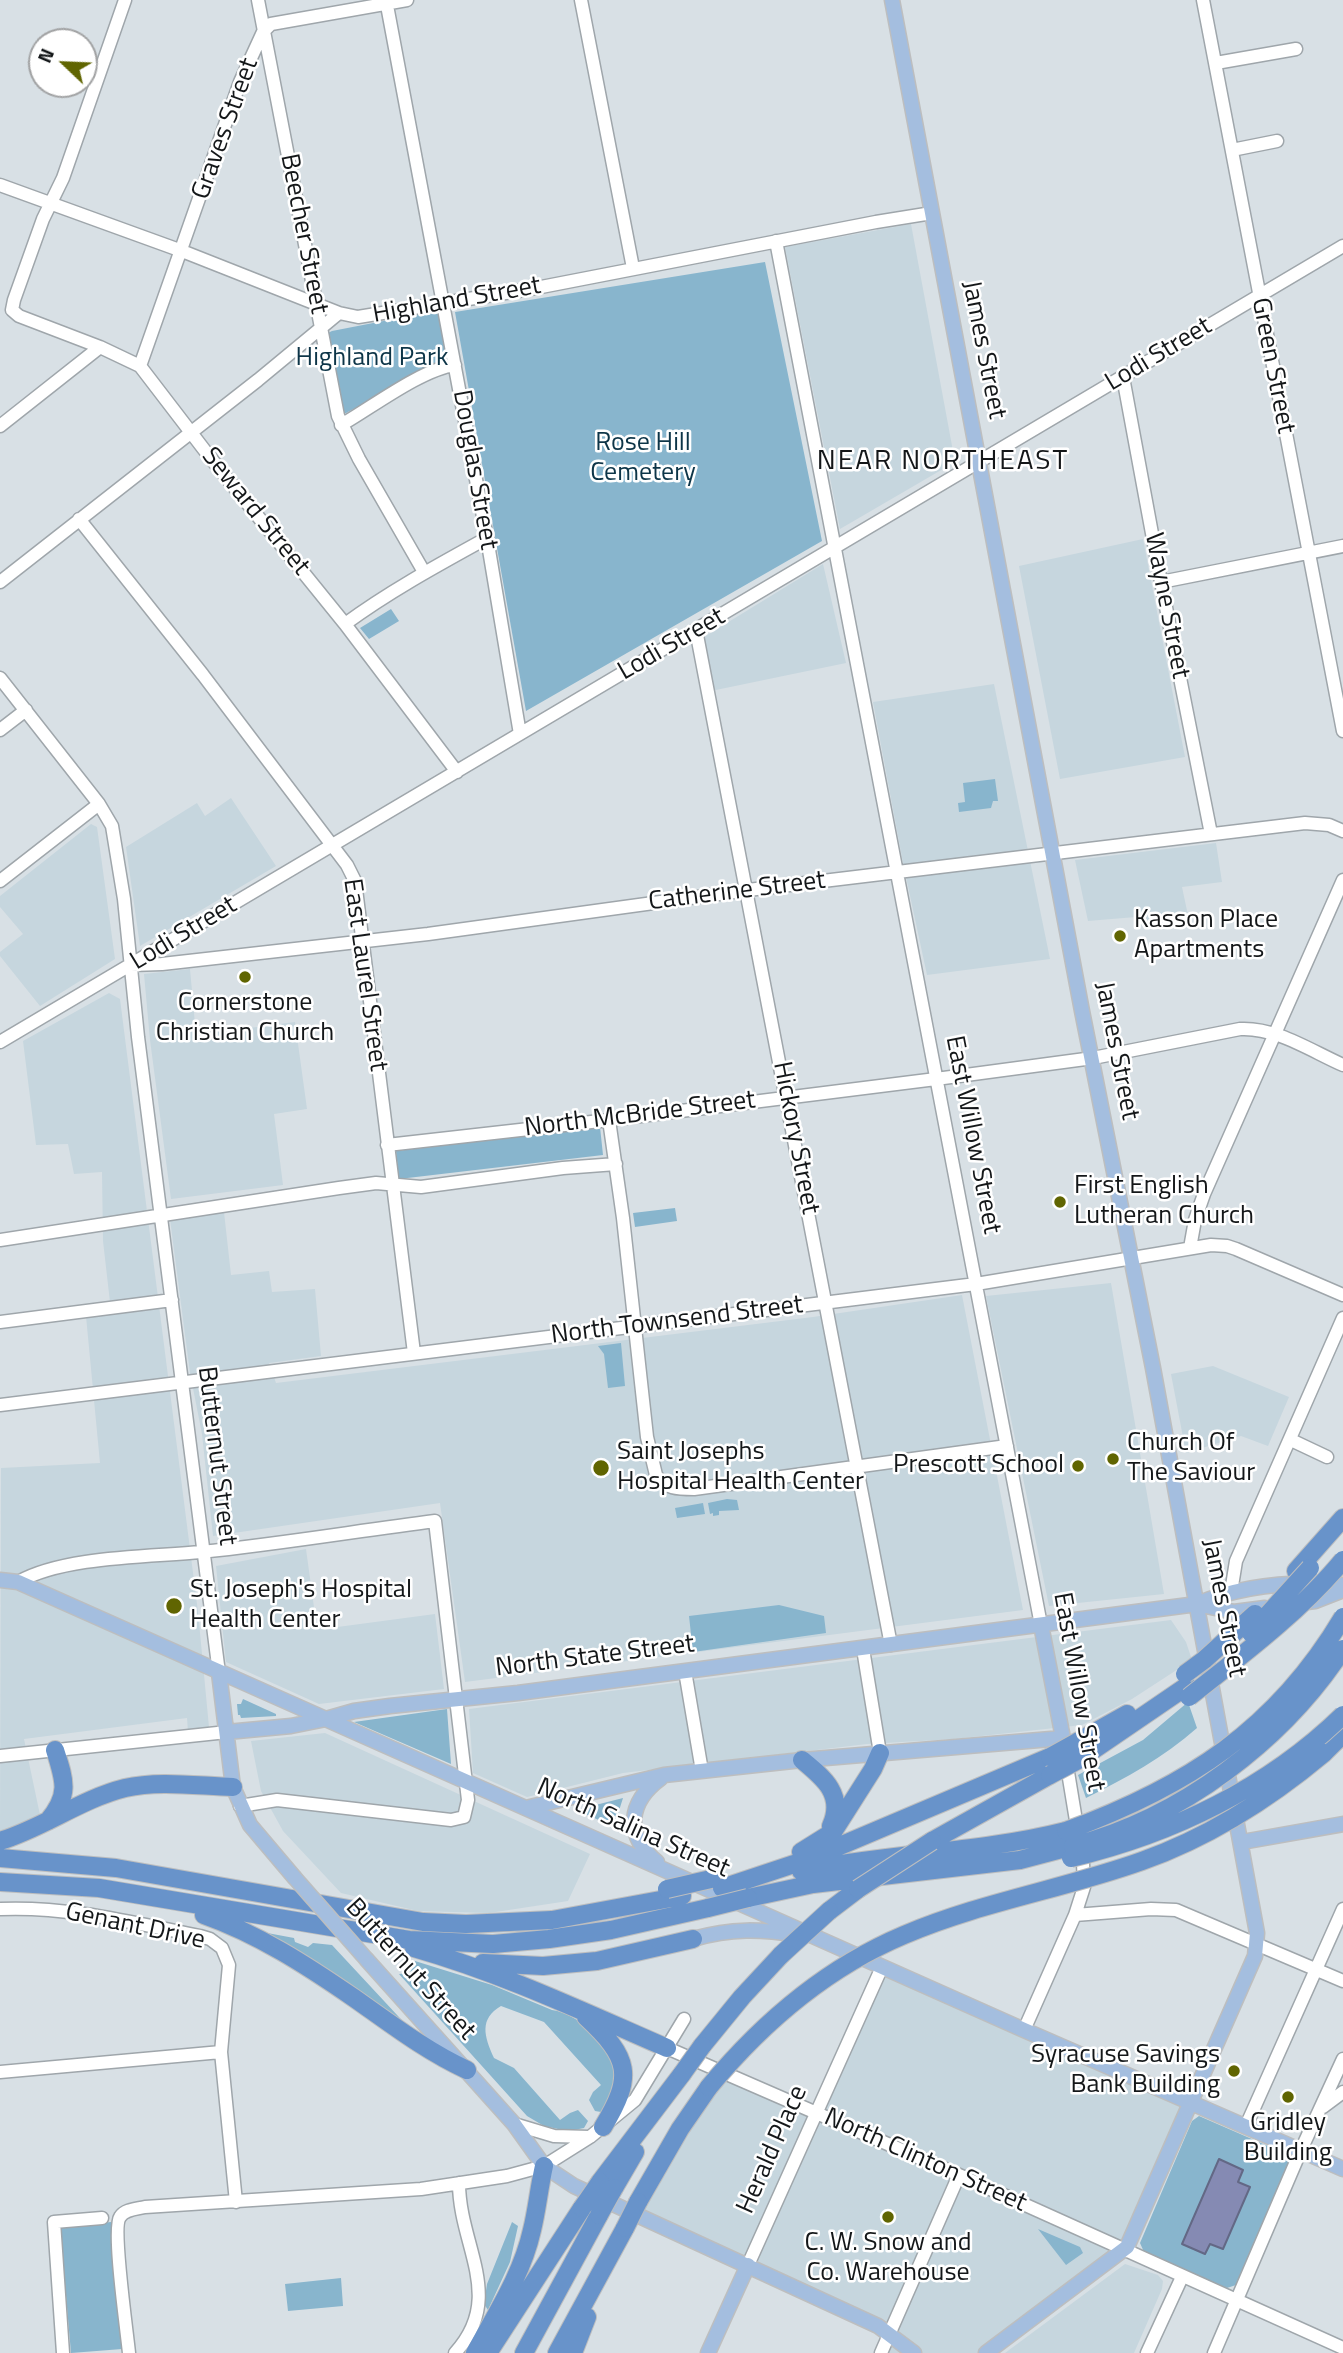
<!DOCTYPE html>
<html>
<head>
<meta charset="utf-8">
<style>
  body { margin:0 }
  #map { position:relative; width:1343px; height:2353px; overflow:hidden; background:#d8e0e5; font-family:"Titillium Web",sans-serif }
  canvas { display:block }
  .north { position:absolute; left:28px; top:28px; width:70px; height:70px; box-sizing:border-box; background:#fff; border:2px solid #a1a2a3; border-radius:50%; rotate:293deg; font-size:19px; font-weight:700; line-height:28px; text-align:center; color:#141719 }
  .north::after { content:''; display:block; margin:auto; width:24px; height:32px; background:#606501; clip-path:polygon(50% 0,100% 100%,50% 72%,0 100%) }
</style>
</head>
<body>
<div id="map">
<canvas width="1343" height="2353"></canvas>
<div class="north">N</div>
</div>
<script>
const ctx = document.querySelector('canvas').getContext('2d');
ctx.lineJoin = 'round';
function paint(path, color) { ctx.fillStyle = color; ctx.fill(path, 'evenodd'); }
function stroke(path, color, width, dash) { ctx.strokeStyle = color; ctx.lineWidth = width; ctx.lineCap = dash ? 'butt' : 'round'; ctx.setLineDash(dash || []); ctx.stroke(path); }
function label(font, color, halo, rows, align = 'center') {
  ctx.font = font + ' "Titillium Web",sans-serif'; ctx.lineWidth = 5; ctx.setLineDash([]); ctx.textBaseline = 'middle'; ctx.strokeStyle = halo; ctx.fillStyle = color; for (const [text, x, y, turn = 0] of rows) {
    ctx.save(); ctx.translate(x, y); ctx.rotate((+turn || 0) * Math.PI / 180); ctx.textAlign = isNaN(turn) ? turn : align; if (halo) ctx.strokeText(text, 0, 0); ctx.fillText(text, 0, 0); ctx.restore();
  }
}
const built = new Path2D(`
  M911 224 955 462 840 529 785 247Z
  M1143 539 1185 757 1060 779 1019 566Z
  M823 564 846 663 711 691 704 637Z
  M994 684 1050 959 927 975 903 863 873 702Z
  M231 798 276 866 140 946 126 847 197 803 205 816Z
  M91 824 97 827 115 959 40 1006 0 956V952L23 934 0 907V896Z
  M1216 843 1222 882 1182 887 1189 920 1148 924 1136 917 1088 921 1075 860Z
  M190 969 196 1035 295 1022 307 1109 274 1114 283 1185 171 1199 150 1040 144 974Z
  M109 993 120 999 198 1612 209 1727 188 1732 187 1718 24 1739 40 1815 0 1834 1 1468 100 1463 86 1316 111 1311 103 1241 102 1172 74 1174 68 1144 36 1145 23 1041Z
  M224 1212 231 1275 269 1271 272 1292 315 1289 321 1356 269 1363 276 1383 813 1317 962 1295 1023 1610 465 1682 440 1503 213 1536 202 1434 190 1373 170 1219Z
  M1111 1283 1164 1594 1049 1606 986 1296Z
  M1213 1366 1289 1397 1268 1446 1241 1436 1186 1453 1171 1374Z
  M306 1549 316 1622 330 1628 435 1614 444 1689 319 1704 226 1662 216 1566Z
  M1171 1620 1186 1642 1192 1660 1132 1699 1082 1725 954 1739 867 1744 623 1773 527 1797 473 1773 469 1709Z
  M325 1733 590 1854 568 1901 489 1913 418 1911 341 1893 283 1831 261 1791 251 1741Z
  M882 1967 1191 2102 1127 2247 986 2353H881L889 2333 633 2214 722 2071 817 2112Z
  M1125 2264 1158 2275 1163 2281 1162 2289 1134 2353H1005Z`);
const green = new Path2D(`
  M765 262 822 541 526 711 455 312Z
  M435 311 439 313 447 356 445 360 346 413H343L328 333 332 331Z
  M391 609 399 621 369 639 360 628Z
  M995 779 998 801H993L991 808 959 812 958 803 965 802 963 783Z
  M600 1127 603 1155 399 1179 396 1151Z
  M675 1208 677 1221 635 1227 633 1213Z
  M621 1343 625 1386 608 1388 604 1354 598 1346Z
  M727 1499 737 1500 739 1510 719 1511V1515L713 1516V1513L710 1514 708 1503Z
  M703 1503 705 1514 677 1518 675 1508Z
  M779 1605 824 1616 826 1633 693 1652 689 1616Z
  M243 1699 276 1714V1716L241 1718 240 1715H238L237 1704H241Z
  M1188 1702 1197 1728C1163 1758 1126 1778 1086 1798L1078 1775 1143 1740Z
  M447 1709 451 1764 354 1722Z
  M623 1798 617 1817V1828L576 1810Z
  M262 1932 294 1938 295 1942 308 1947 313 1943 332 1945 424 2044Z
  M415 1961 492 1985 552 2010C580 2014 615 2047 614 2077 614 2091 608 2101 601 2112L595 2111 589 2100 593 2092 601 2085 544 2022 501 2006C479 2019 484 2036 494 2058L514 2068 560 2120 570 2113 578 2110 588 2121 584 2128 559 2133 558 2129 544 2126 527 2116 399 1974 410 1973Z
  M1199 2116 1284 2153 1289 2163 1236 2285 1227 2288 1144 2252 1140 2243 1192 2121ZM1242 2170 1237 2182 1250 2187 1222 2249 1209 2244Z
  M111 2222 122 2349 71 2353 60 2227Z
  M512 2222 518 2226 510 2262 488 2310 484 2304 487 2284Z
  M1038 2229 1080 2247 1083 2253 1066 2265Z
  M341 2278 343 2306 288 2311 285 2284Z`);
const water = new Path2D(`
  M1219 2159 1243 2170 1238 2182 1250 2187 1223 2249 1210 2244 1205 2254 1182 2244Z`);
const minor = new Path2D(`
  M125 0 63 178 43 219 14 300 12 310 19 316 100 347 140 366 209 456 345 624 457 772
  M258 0 338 416 359 459 424 572
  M386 0 487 538 520 734
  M581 0 633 268
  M1203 0 1343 731
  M1216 63 1296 49
  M1232 150 1277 141
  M0 185 182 251 339 313 358 317 536 288 876 222 932 213
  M776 241 1041 1625
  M140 366 240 82 263 32 271 24 407 0
  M1123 377 1161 582 1211 834
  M341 425C371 408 422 369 455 365
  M0 426 100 347
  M79 519 203 675 347 865 355 881 414 1353
  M0 582 258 380 339 313
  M1161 582 1343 546
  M345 624C390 591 438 565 487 538
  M696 630 891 1645
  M0 678 99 804 112 826 124 899 138 1037 219 1673
  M0 730 26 710
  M0 881 99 804
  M131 965 162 964 428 934 748 890 1305 823 1329 825 1343 831
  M0 1042 1343 246
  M609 1120 623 1218 647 1437 656 1475C665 1489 678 1489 694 1489L1007 1446
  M387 1145 609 1120 936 1079 1093 1058 1240 1029C1276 1027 1311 1051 1343 1065
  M0 1240 339 1188 376 1183 421 1187 563 1168 616 1164
  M1190 1248 1195 1220 1204 1194 1343 880
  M0 1322 172 1300
  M0 1405 976 1284 1211 1245 1227 1246 1236 1249 1343 1295
  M1291 1440 1327 1457
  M18 1582C64 1556 148 1557 201 1552 279 1544 357 1531 435 1521L468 1800 464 1817 451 1820 277 1800 240 1806
  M1231 1592 1236 1561 1343 1318
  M863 1649 880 1753
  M685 1671 702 1771
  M0 1756 227 1732
  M0 1909C68 1906 134 1923 200 1936L210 1939 222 1948 229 1965 221 2052 236 2202
  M1075 1915 1151 1909 1176 1910 1343 1981
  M1024 2030 1075 1915 1084 1887 1083 1863 1066 1760
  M667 2048 959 2175 1343 2348
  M0 2072 221 2052
  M1323 2107 1343 2092
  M514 2124 554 2136 589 2137
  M1246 2126 1343 1909
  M748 2265 882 1967
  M63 2353 54 2222 102 2218
  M129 2353C127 2332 112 2228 120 2217 125 2209 137 2209 145 2207L421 2189 507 2176 544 2166 590 2137 635 2100 684 2019
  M455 2353C506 2297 459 2246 459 2183
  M881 2353 959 2175
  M1147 2353 1182 2277
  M1214 2353 1301 2150 1343 2059`);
const major = new Path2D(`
  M892 0 1082 1011 1153 1368 1257 1933 1255 1956 1127 2247 986 2353
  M0 1580 18 1582 1024 2030 1343 2169
  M1299 1603 1315 1601 1343 1590
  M1197 1604 1234 1612 1265 1608
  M219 1673 233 1787 250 1825 294 1877
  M227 1732 291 1726 326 1719 354 1711 390 1706 518 1693 1197 1604C1243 1585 1294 1581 1343 1585
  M526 1808 664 1775 802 1760 1063 1738 1041 1625
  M1242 1842 1343 1824
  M657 1862C624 1835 628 1802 661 1778
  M693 1939C732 1928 760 1929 799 1935
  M367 1960 514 2124 544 2166 574 2186 878 2326 914 2353
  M708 2353 748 2265`);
const highway = new Path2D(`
  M1296 1571 1343 1518
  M1077 1742 1127 1714
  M1324 1753 1343 1734
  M1080 1759 1187 1686
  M802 1760C824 1778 845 1795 831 1826
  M48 1821C70 1795 65 1781 55 1750
  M0 1841C43 1828 81 1799 125 1788 159 1780 198 1786 233 1787
  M932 1841 1050 1775
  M801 1852 833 1832 873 1769 880 1753
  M0 1858 116 1868 423 1922 466 1924 552 1920 682 1896
  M801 1871C889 1853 979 1853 1066 1831
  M0 1882 99 1888 409 1940 493 1944 549 1939 611 1930 708 1908
  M722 1888 809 1859 1050 1757
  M748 1898 813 1884 1020 1860 1073 1846
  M829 1911 858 1889
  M204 1915C258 1934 306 1965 354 1998 391 2024 426 2051 467 2070
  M414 1948C502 1973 584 2012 667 2048
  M483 1963 543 1966 597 1961 693 1939
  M586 2017C630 2058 634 2076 603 2127
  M702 2046 742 1997 781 1955
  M600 2182 682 2074
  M614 2188 635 2152
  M638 2202 680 2129 709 2087
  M475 2353C496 2314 522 2275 532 2230 537 2210 539 2188 544 2166
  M488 2353 582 2208
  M524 2353 599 2215
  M557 2353 625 2228
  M573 2353 587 2317`);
const majorBridge = new Path2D(`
  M294 1877 367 1960`);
const highwayBridge = new Path2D(`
  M1251 1633 1310 1568
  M1185 1674 1204 1660 1255 1614
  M1189 1697C1241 1656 1301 1611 1343 1560
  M1050 1757 1077 1742
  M1050 1775 1080 1759
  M1066 1831C1186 1787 1276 1730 1343 1617
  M1073 1846C1181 1818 1283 1741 1343 1649
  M1071 1858C1172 1834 1268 1788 1343 1715
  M667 1889 711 1879
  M858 1889 932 1841
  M708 1908 748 1898
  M781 1955 829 1911
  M682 2074 702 2046
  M709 2087C762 2023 826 1968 904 1935 981 1902 1064 1889 1142 1861 1210 1837 1269 1799 1324 1753
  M582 2208 600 2182
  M599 2215 614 2188
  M625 2228 638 2202`);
const markers = [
  [1120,936,7,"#606501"],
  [245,977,7,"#606501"],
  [1060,1202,7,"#606501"],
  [1113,1459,7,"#606501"],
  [1078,1466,7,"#606501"],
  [601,1468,9,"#606501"],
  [174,1606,9,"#606501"],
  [1234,2071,7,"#606501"],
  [1288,2097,7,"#606501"],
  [888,2217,7,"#606501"]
];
const streetNames = [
  ["Graves Street",226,129,-70],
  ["Beecher Street",303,234,79],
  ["Highland Street",457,301,-10],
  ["James Street",983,350,79],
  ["Lodi Street",1159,355,-31],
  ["Green Street",1272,366,79],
  ["Douglas Street",474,470,80],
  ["Seward Street",255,512,51],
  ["Wayne Street",1166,606,79],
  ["Lodi Street",672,645,-30],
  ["Catherine Street",737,892,-7],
  ["Lodi Street",184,934,-31],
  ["East Laurel Street",364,975,82],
  ["James Street",1116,1051,79],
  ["North McBride Street",640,1115,-7],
  ["East Willow Street",972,1135,79],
  ["Hickory Street",795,1138,79],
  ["North Townsend Street",677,1321,-7],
  ["Butternut Street",216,1456,83],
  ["James Street",1223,1608,79],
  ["North State Street",595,1657,-7],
  ["East Willow Street",1078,1692,80],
  ["North Salina Street",633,1829,24],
  ["Genant Drive",135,1927,12],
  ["Butternut Street",410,1970,48],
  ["Herald Place",773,2150,-66],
  ["North Clinton Street",925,2161,24]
];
const parkNames = [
  ["Highland Park",372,359],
  ["Rose Hill",643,444],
  ["Cemetery",643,474]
];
const poiNames = [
  ["Kasson Place",1134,921],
  ["Apartments",1134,951],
  ["Cornerstone",245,1004,"center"],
  ["Christian Church",245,1034,"center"],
  ["First English",1074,1187],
  ["Lutheran Church",1074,1217],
  ["Church Of",1127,1444],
  ["The Saviour",1127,1474],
  ["Saint Josephs",617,1453],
  ["Hospital Health Center",617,1483],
  ["Prescott School",1064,1466,"right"],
  ["St. Joseph's Hospital",190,1591],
  ["Health Center",190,1621],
  ["Syracuse Savings",1220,2056,"right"],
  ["Bank Building",1220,2086,"right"],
  ["Gridley",1288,2124,"center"],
  ["Building",1288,2154,"center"],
  ["C. W. Snow and",888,2244,"center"],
  ["Co. Warehouse",888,2274,"center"]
];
const neighbourhoodNames = [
  ["NEAR NORTHEAST",943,462]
];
paint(built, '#c6d6de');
paint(green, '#88b5cd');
paint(water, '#858ab3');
stroke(water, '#636885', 2);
stroke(minor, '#9fa6ab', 15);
stroke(major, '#bdbebf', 17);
stroke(highway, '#bdbebf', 20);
stroke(minor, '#fff', 12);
stroke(major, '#a4bedf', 14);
stroke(highway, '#6893ca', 18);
stroke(majorBridge, '#bdbebf', 17, []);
stroke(highwayBridge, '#bdbebf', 20, []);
stroke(majorBridge, '#a4bedf', 14);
stroke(highwayBridge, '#6893ca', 18);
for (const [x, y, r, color] of markers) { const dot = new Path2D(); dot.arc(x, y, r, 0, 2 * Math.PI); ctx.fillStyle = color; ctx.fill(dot); stroke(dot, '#fff', 2.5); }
label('26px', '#141719', '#fff', streetNames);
label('26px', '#0d3548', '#fff', parkNames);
label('26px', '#141719', '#fff', poiNames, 'left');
ctx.letterSpacing = '2px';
label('28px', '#141719', '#fff', neighbourhoodNames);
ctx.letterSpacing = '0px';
</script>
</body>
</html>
